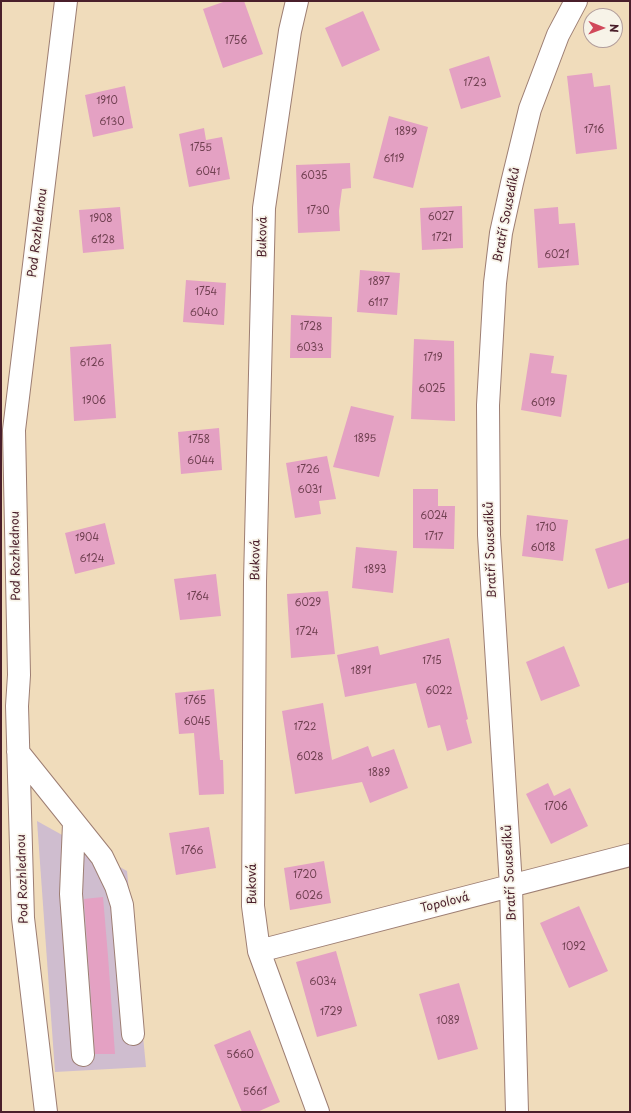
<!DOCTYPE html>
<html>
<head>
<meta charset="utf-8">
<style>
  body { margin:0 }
  #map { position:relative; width:631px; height:1113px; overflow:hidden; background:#f0dcbb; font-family:"Playpen Sans",sans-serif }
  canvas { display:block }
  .frame { position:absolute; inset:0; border:2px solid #4a1f2b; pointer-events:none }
  .north { position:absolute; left:583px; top:8px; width:40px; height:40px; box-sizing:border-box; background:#f7f3e8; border:1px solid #b29e9c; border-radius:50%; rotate:91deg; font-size:11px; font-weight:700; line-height:16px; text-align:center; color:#4a1f2b }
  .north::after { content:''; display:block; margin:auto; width:14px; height:18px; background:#d1495b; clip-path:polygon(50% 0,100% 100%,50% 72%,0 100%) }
</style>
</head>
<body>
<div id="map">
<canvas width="631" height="1113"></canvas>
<div class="frame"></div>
<div class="north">N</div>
</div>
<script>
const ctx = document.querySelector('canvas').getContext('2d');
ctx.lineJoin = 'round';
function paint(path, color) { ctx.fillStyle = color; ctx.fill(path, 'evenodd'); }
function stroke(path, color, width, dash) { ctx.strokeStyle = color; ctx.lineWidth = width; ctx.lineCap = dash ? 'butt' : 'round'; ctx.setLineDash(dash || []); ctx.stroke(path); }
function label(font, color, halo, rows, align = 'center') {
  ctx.font = font + ' "Playpen Sans",sans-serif'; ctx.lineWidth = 3.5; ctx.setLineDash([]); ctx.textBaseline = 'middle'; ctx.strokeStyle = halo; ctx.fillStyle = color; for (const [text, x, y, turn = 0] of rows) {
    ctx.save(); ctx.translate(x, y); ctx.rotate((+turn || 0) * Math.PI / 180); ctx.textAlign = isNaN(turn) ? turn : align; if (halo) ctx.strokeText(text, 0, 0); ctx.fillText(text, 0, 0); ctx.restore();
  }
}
const industrial = new Path2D(`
  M37 821 127 871 146 1067 55 1072Z`);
const building = new Path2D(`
  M226 1H244L263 54 223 68 203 9Z
  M363 11 380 50 342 67 325 28Z
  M489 56 501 97 461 109 449 69Z
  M592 73 594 87 610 85 617 149 576 154 567 76Z
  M125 86 133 128 93 137 85 95Z
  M389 116 428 127 413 188 373 178Z
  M204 128 206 140 222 137 230 179 189 187 179 134Z
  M350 163 351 188 342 189 339 211 340 231 298 233 296 165Z
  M462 206 463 248 422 250 420 208Z
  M120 207 124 249 83 253 79 210Z
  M558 207 559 224 575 223 579 265 538 268 534 209Z
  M360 270 400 273 397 315 357 312Z
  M186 280 226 283 224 325 183 322Z
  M291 315 332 317 331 358H290Z
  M414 339 454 341 455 421 411 419Z
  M111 344 116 418 74 421 70 347Z
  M530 353 554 356 551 373 567 375 561 417 521 410Z
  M351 406 394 416 379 477 333 467Z
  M219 428 222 470 181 474 178 432Z
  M327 456 336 499 319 501 321 514 295 518 286 463Z
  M413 489H438V506H455L454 549 413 548Z
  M527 515 568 520 563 561 522 556Z
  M105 523 115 564 75 574 65 533Z
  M630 538V582L608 589 595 549Z
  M356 547 397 551 393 593 352 588Z
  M216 574 221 616 180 620 174 579Z
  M328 591 335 654 291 658 287 594Z
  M449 638 468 719 466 720 472 743 447 751 440 725 428 728 416 683 345 697 337 655 378 646 380 655Z
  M564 646 580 686 541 701 526 662Z
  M214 689 220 760H223L224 794 199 795 194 733 179 734 175 693Z
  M323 703 332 760 368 746 372 757 394 749 408 788 370 803 362 782 295 794 282 711Z
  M548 783 554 796 570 788 588 826 551 844 526 794Z
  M209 827 216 868 176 875 169 833Z
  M324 861 331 903 290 910 284 868Z
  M103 897 108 956 115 1054H95L84 899Z
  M579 906 608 971 569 988 540 923Z
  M336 951 357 1026 317 1037 296 962Z
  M459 983 478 1049 438 1060 419 994Z
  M250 1030 280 1102 257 1112H242L214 1045Z`);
const minor = new Path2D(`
  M297 1 290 31 264 208 255 581 253 906 259 951 318 1112
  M18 752 102 857 116 886 122 905 133 1034
  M74 824 71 894 83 1055
  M259 951 630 855
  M46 1112 23 918 17 706 19 675 14 430 66 1
  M517 1112 511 886 489 535 488 405 495 283 501 233 512 183 530 109 558 35 576 1`);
const numberNames = [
  ["1756",236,41],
  ["1723",475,83],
  ["1910",107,101],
  ["6130",112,122],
  ["1716",594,130],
  ["1899",406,132],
  ["1755",201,148],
  ["6119",394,159],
  ["6041",208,172],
  ["6035",314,176],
  ["1730",318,211],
  ["6027",441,217],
  ["1908",101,219],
  ["1721",442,238],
  ["6128",103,240],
  ["6021",557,255],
  ["1897",379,282],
  ["1754",206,292],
  ["6117",378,303],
  ["6040",204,313],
  ["1728",311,327],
  ["6033",310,348],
  ["1719",433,358],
  ["6126",92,363],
  ["6025",432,389],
  ["1906",94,401],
  ["6019",543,403],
  ["1895",365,439],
  ["1758",199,440],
  ["6044",201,461],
  ["1726",308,470],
  ["6031",310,490],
  ["6024",434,516],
  ["1710",546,528],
  ["1717",434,537],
  ["1904",87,538],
  ["6018",543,548],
  ["6124",92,559],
  ["1893",375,570],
  ["1764",198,597],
  ["6029",308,603],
  ["1724",307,632],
  ["1715",432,661],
  ["1891",361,671],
  ["6022",439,691],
  ["1765",195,701],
  ["6045",197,722],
  ["1722",305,727],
  ["6028",310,757],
  ["1889",379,773],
  ["1706",556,807],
  ["1766",192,851],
  ["1720",305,875],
  ["6026",309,896],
  ["1092",574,947],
  ["6034",323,982],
  ["1729",331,1012],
  ["1089",448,1021],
  ["5660",240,1055],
  ["5661",255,1092]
];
const streetNames = [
  ["Bratří Sousedíků",507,215,-79],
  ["Pod Rozhlednou",38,233,-83],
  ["Buková",263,237,-89],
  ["Bratří Sousedíků",491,550,-92],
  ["Pod Rozhlednou",16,556,-91],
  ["Buková",256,560,-89],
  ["Bratří Sousedíků",510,873,-93],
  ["Pod Rozhlednou",23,879,-92],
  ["Buková",253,884,-90],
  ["Topolová",445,903,-14]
];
paint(industrial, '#cfbdcf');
paint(building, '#e4a1c3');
stroke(minor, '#9d7e73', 24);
stroke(minor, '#fff', 22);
label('10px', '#704051', null, numberNames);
label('12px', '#4a1f2b', '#f7f3e8', streetNames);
</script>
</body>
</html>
